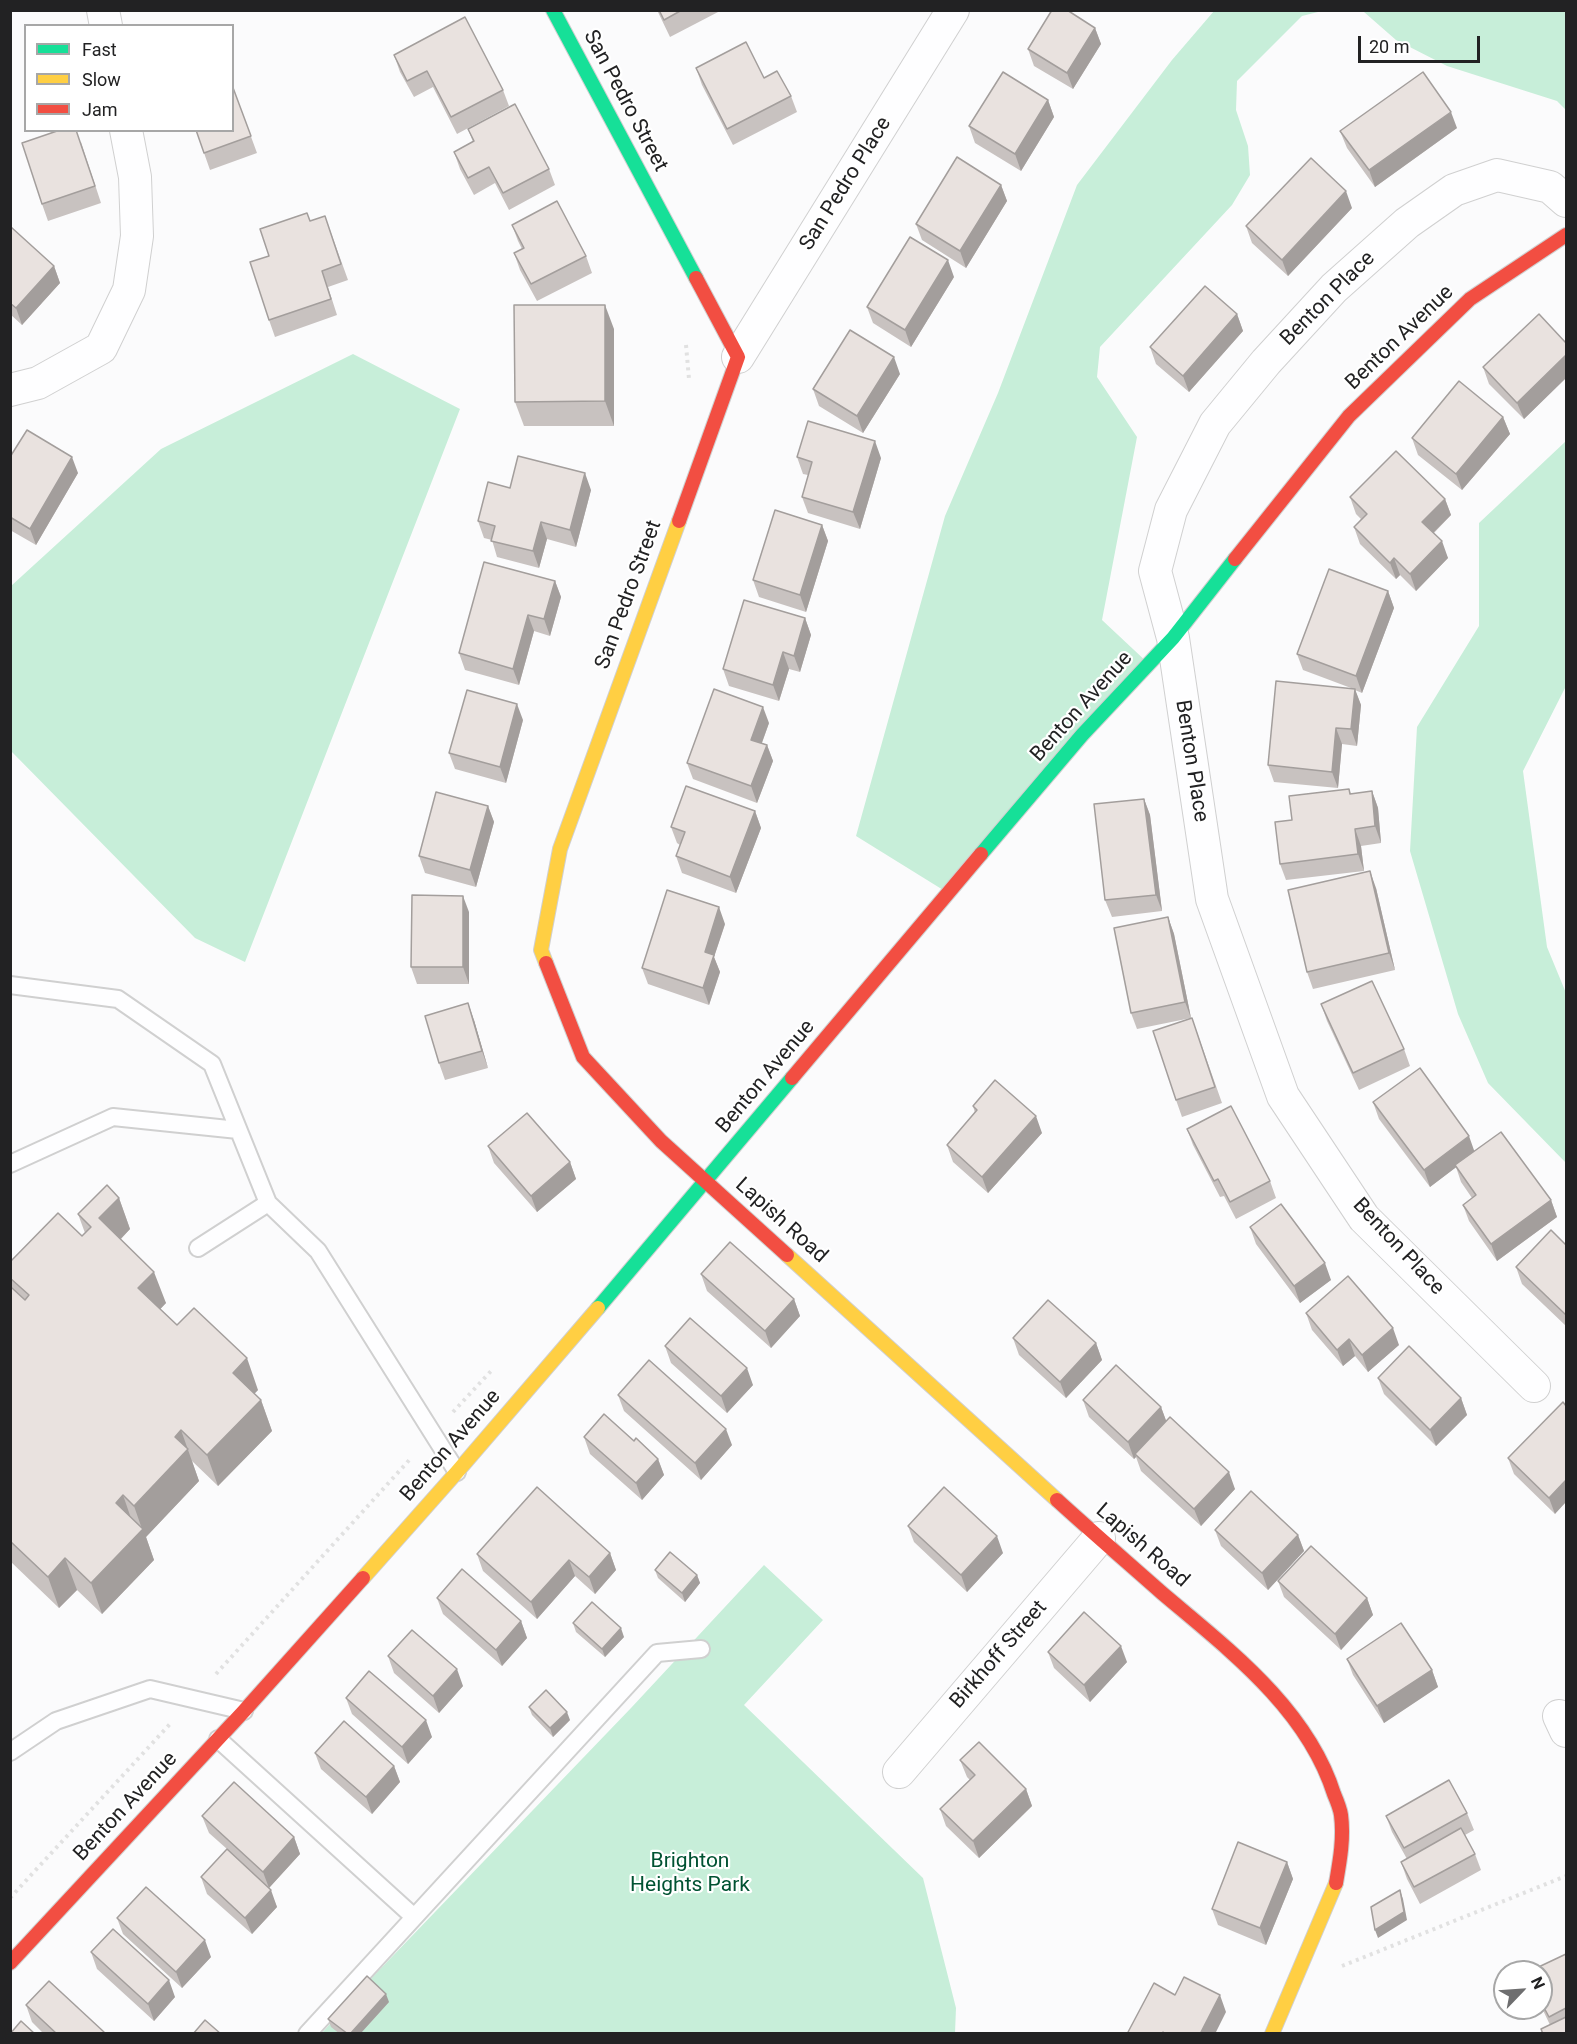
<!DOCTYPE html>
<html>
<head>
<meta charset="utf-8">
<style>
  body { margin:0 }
  #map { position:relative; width:1577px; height:2044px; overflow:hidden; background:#fbfbfc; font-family:Roboto,sans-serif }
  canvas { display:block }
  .frame { position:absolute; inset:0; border:12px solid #222223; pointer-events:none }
  .legend { position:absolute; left:24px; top:24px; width:210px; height:108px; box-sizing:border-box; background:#fff; border:2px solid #a7a7a7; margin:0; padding:8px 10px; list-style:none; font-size:18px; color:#222223 }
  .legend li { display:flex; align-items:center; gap:12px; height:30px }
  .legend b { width:30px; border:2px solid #a7a7a7 }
  .north { position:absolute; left:1493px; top:1960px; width:60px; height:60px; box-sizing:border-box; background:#fff; border:2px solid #a7a7a7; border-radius:50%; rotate:65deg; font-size:16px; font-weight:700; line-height:24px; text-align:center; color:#222223 }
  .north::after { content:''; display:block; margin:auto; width:21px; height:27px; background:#6e6e6f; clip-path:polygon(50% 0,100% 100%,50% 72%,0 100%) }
  .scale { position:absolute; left:1358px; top:36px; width:122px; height:27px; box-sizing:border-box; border:3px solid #222223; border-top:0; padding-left:8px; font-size:18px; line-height:21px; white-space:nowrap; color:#222223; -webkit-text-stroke:4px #fff; paint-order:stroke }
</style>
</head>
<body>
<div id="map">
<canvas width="1577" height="2044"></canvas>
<div class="frame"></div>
<ul class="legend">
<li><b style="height:8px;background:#16e098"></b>Fast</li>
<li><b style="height:8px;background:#ffcf43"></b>Slow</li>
<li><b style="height:8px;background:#f24e42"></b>Jam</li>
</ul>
<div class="north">N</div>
<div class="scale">20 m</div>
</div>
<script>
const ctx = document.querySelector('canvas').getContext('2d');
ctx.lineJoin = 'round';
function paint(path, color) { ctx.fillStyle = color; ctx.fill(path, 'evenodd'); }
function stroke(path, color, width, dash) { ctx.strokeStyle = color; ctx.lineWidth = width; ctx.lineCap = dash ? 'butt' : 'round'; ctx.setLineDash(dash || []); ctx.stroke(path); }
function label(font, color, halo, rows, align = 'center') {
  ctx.font = font + ' Roboto,sans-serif'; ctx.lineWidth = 4.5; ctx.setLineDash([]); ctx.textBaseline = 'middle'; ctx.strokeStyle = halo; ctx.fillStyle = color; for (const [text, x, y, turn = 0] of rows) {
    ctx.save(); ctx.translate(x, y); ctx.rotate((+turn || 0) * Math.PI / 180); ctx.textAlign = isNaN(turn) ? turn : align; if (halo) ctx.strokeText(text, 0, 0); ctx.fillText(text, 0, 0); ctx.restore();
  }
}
const green = new Path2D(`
  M1214 11H1322L1302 16 1237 81 1236 110 1248 146 1250 175 1232 205 1100 347 1097 377 1137 437 1102 620 1149 664 948 893 856 836 945 516 998 393 1077 185 1172 60Z
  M1354 11H1566V110L1557 101 1447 66 1396 40 1364 12Z
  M353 354 460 409 245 962 195 938 11 751V586L161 449Z
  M1566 441V686L1523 771 1547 947 1566 993V1163L1488 1083 1458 1014 1410 851 1417 727 1479 626V523Z
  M764 1565 823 1620 744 1705 923 1878 956 2008 955 2033 321 2034 361 1989 631 1708Z`);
const path = new Path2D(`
  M686 345 689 379
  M453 1412 491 1371
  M216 1674 412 1457
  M10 1898 170 1724
  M1342 1966 1566 1876`);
const lane = new Path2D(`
  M10 985 118 999 212 1064 268 1203
  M10 1164 113 1117 238 1130
  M198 1248 268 1203 318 1251 457 1472
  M218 1739 414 1917
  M10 1752 56 1721 150 1689 244 1711
  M307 2034 657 1653 701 1649`);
const street = new Path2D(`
  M103 10 106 26
  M738 357 953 10
  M10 390 38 383 101 348 129 290 137 236 135 177 126 130
  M1534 1386 1364 1218 1283 1096 1212 899 1173 638 1155 571 1171 510 1215 424 1266 362 1334 288 1407 223 1454 190 1497 175 1550 187 1566 201
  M1559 1716 1566 1731
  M899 1772 1099 1538`);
const fast = new Path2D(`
  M553 10 696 278
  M981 854 1082 735 1173 638 1235 559
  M598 1308 792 1078`);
const slow = new Path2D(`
  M546 963 541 950 560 849 679 521
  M787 1255 1057 1500
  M363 1578 457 1472 598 1308
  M1272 2034 1336 1883`);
const jam = new Path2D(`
  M679 521 738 357 696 278
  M1235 559 1349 416 1470 299 1566 235
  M546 963 583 1057 661 1141 787 1255
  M792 1078 981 854
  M1057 1500C1091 1531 1127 1562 1162 1593 1228 1649 1307 1708 1334 1794 1337 1801 1340 1808 1341 1815 1344 1838 1340 1860 1336 1883
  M10 1963 244 1711 363 1578`);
const wall = new Path2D(`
  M657 10H719L720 11 670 37Z
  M1095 28 1101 44 1073 89 1034 66 1028 49Z
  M394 55 503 90 509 106 457 134 433 87 414 97 400 72Z
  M696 68 791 96 797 112 733 145 702 85Z
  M232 85 257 153 210 170 196 130Z
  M1048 100 1054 117 1021 171 975 143 969 126Z
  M1457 128 1375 187 1347 148 1340 131Z
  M468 129 549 169 555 185 509 210 495 183 474 195 460 169 454 152 473 142Z
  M81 142 101 203 48 221 42 204Z
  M1001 185 1007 201 966 268 922 240 916 224Z
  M1352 208 1288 276 1252 243 1246 226Z
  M325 216 348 280 328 287 337 315 275 337 269 320V256L310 221Z
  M512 225 586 256 592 273 537 301 520 270 514 253 522 249 518 241Z
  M10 228 54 266 60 283 22 325 10 314Z
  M954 277 911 347 873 323 867 307Z
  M1237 314 1243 331 1189 392 1156 364 1150 347Z
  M614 329V426H524L515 402Z
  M1566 343V378L1524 419 1489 384 1483 367Z
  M900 374 863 433 819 406 813 389Z
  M1503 417 1510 434 1462 490 1418 455 1412 438Z
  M10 457 78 473 36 545 10 530Z
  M797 457 881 458 860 529 808 513 802 497 808 475 803 474Z
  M510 488 591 490 576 547 547 539 539 568 497 557 492 540 484 538 478 521Z
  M1350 497 1445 499 1451 515 1434 533 1448 558 1416 591 1400 575 1396 579 1360 544 1354 527 1361 519 1356 514Z
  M822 525 828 541 806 612 759 597 753 580Z
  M555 581 561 597 550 636 534 631 519 685 465 670 459 653Z
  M1388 591 1394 608 1362 693 1355 690 1361 705 1357 746 1342 744 1338 788 1274 782 1268 765 1351 688 1303 670 1297 654Z
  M805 618 811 635 800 672 789 669 779 701 729 686 723 669Z
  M523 720 506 783 455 769 449 753Z
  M769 723 762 743 767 745 773 761 757 803 693 779 687 763Z
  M1349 789 1351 794 1372 791 1378 808 1381 843 1361 846 1364 871 1286 880 1280 864 1292 820Z
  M1144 799 1150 815 1162 911 1112 917 1105 900Z
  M488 806 494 822 476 887 425 873 419 856Z
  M755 811 761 828 736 893 682 873 676 856 680 845 677 843 671 827Z
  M1376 888 1395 970 1313 989 1307 972Z
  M469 912V984H417L411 967Z
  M1168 917 1174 934 1191 1018 1137 1029 1131 1013Z
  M725 924 714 957 720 972 709 1005 648 984 642 968Z
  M1321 1004 1404 1049 1410 1066 1359 1090 1327 1021Z
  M1192 1018 1222 1103 1182 1117 1176 1100Z
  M474 1020 488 1068 445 1080 439 1063Z
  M1373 1102 1475 1151 1551 1200 1557 1217 1497 1261 1469 1221 1463 1205 1472 1198 1461 1182 1456 1167 1430 1187 1379 1119Z
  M973 1106 1042 1133 988 1193 953 1162 947 1145 975 1113Z
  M1187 1129 1270 1181 1276 1198 1236 1219 1224 1196 1220 1197 1193 1145Z
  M488 1146 570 1162 576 1179 537 1212 494 1163Z
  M119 1198 130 1229 121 1239 166 1303 160 1309 177 1325 258 1390 254 1394 261 1400 272 1431 218 1486 192 1461 199 1481 146 1537 154 1560 102 1614 77 1590 59 1608 10 1561V1262L82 1236 85 1233 78 1214Z
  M1250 1227 1331 1280 1300 1303 1256 1244Z
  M1566 1245V1326L1522 1284 1516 1267Z
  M701 1274 794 1299 800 1316 771 1348 707 1291Z
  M1306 1313 1399 1345 1368 1372 1355 1356 1343 1366 1312 1330Z
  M1013 1338 1096 1343 1102 1360 1066 1398 1019 1355Z
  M665 1346 753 1385 727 1413 671 1363Z
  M1378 1378 1461 1398 1467 1415 1436 1446 1384 1394Z
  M618 1395 732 1445 701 1480 624 1411Z
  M1083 1400 1161 1407 1166 1421 1235 1489 1201 1526 1141 1471 1136 1457 1134 1459 1089 1417Z
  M1566 1406 1555 1514 1514 1474 1508 1458Z
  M584 1437 634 1441 658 1459 664 1475 642 1500 590 1454Z
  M908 1526 1003 1553 967 1592 914 1542Z
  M1215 1530 1298 1535 1304 1551 1268 1590 1221 1546Z
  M610 1553 616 1570 595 1594 575 1576 537 1619 483 1571 477 1554Z
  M655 1570 697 1575 700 1583 685 1602 658 1578Z
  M1278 1581 1367 1598 1373 1615 1341 1650 1284 1597Z
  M437 1598 521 1621 527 1638 502 1666 443 1614Z
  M573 1623 624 1637 605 1657 576 1632Z
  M1048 1652 1127 1662 1090 1702 1054 1668Z
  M388 1656 463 1686 439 1713 394 1673Z
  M1347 1659 1432 1670 1438 1687 1384 1723 1353 1675Z
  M346 1698 432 1737 408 1764 352 1714Z
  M529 1707 570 1720 553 1737 532 1715Z
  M315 1753 394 1766 400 1782 372 1814 321 1769Z
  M960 1760 1026 1789 1032 1806 979 1858 946 1826 940 1809 970 1780 967 1777Z
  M1467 1813 1474 1830 1465 1835 1475 1854 1481 1870 1420 1904 1407 1879 1401 1862 1407 1859 1392 1832 1386 1816Z
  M202 1816 294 1837 300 1854 269 1888 277 1907 252 1934 207 1894 201 1877 227 1849 209 1833Z
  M1287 1862 1293 1879 1266 1945 1218 1925 1212 1909Z
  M117 1918 211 1957 182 1988 123 1934Z
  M91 1952 175 1997 154 2021 97 1969Z
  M1566 1954V2034H1542L1541 2029 1550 2025 1541 2006V1972Z
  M389 2002 360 2034H340L331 2027 328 2019Z
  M26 2005 105 2034H44L32 2022Z`);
const shadedWall = new Path2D(`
  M1095 28 1101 44 1073 89 1067 73Z
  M1048 100 1054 117 1021 171 1015 154Z
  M1451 112 1457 128 1375 187 1369 170Z
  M1001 185 1007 201 966 268 960 251Z
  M1346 191 1352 208 1288 276 1282 260Z
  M948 260 954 277 911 347 905 330Z
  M54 266 60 283 22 325 16 308Z
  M605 305 614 329V426L605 401Z
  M1237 314 1243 331 1189 392 1183 376Z
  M1566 355V378L1524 419 1517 403Z
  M894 357 900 374 863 433 857 416Z
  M1503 417 1510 434 1462 490 1456 474Z
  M875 441 881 458 860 529 853 512Z
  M72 457 78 473 36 545 30 529Z
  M585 473 591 490 576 547 570 530Z
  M1445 499 1451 515 1428 538 1422 522Z
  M541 522 547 539 539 568 533 551Z
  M822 525 828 541 806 612 800 595Z
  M1442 541 1448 558 1416 591 1410 574Z
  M1394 558 1400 575 1396 579 1390 563Z
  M555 581 561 597 550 636 544 619Z
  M1388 591 1394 608 1362 693 1356 676Z
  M528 615 534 631 519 685 513 669Z
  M805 618 811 635 800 672 794 656Z
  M783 652 789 669 779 701 773 685Z
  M1355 689 1361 705 1357 746 1351 729Z
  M517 704 523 720 506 783 500 767Z
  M763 707 769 723 757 756 751 740Z
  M1336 728 1342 744 1338 788 1332 772Z
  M767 745 773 761 757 803 751 786Z
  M1372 791 1378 808 1381 843 1375 826Z
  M1144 799 1150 815 1162 911 1156 895Z
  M488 806 494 822 476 887 470 870Z
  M755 811 761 828 736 893 730 877Z
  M1355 829 1361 846 1364 871 1358 854Z
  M1370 871 1376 888 1395 970 1389 953Z
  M463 896 469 912V984L463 967Z
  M719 907 725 924 714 957 720 972 709 1005 703 988 705 952Z
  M1168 917 1174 934 1191 1018 1185 1002Z
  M468 1003 474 1020 488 1068 482 1051Z
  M1036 1116 1042 1133 988 1193 982 1177Z
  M1469 1136 1475 1153 1430 1187 1424 1170Z
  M570 1162 576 1179 537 1212 531 1196Z
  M119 1198 130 1229 110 1250 99 1218Z
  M1551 1200 1557 1217 1497 1261 1491 1244Z
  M1325 1263 1331 1280 1300 1303 1294 1286Z
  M154 1272 166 1303 150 1320 138 1288Z
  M794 1299 800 1316 771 1348 765 1331Z
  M1393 1328 1399 1345 1368 1372 1362 1355Z
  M1349 1339 1355 1356 1343 1366 1337 1350Z
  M1096 1343 1102 1360 1066 1398 1060 1382Z
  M247 1358 258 1390 244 1404 233 1373Z
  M747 1368 753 1385 727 1413 721 1396Z
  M1461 1398 1467 1415 1436 1446 1430 1430Z
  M261 1400 272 1431 218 1486 207 1455Z
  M1161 1407 1167 1423 1135 1454 1136 1457 1134 1459 1128 1442Z
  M726 1429 732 1445 701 1480 695 1463Z
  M181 1430 199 1481 146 1537 154 1560 102 1614 91 1583 142 1529 134 1506 175 1437Z
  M658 1459 664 1475 642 1500 636 1483Z
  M1229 1472 1235 1489 1201 1526 1194 1509Z
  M1566 1480V1502L1555 1514 1549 1498Z
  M123 1495 134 1527 116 1503Z
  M1298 1535 1304 1551 1268 1590 1262 1573Z
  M997 1536 1003 1553 967 1592 961 1575Z
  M610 1553 616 1570 595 1594 589 1577Z
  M65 1558 77 1590 59 1608 48 1577Z
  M569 1560 575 1576 537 1619 531 1602Z
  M697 1575 700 1583 685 1602 682 1593Z
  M1367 1598 1373 1615 1341 1650 1335 1634Z
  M521 1621 527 1638 502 1666 496 1650Z
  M621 1628 624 1637 605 1657 602 1649Z
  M1121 1646 1127 1662 1090 1702 1084 1685Z
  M457 1669 463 1686 439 1713 433 1696Z
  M1432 1670 1438 1687 1384 1723 1377 1706Z
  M567 1712 570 1720 553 1737 550 1728Z
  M426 1720 432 1737 408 1764 402 1747Z
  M394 1766 400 1782 372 1814 366 1797Z
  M1026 1789 1032 1806 979 1858 973 1841Z
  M294 1837 300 1854 269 1888 263 1872Z
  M1287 1862 1293 1879 1266 1945 1260 1928Z
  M271 1890 277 1907 252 1934 245 1918Z
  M1400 1890 1403 1899 1407 1920 1378 1938 1375 1930Z
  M205 1940 211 1957 182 1988 176 1972Z
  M169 1980 175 1997 154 2021 148 2004Z
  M386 1994 389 2002 360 2034H350Z
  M1220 1995 1226 2012 1215 2034H1200Z`);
const building = new Path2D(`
  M659 10H682L664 20Z
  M1052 10H1067L1095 28 1067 73 1028 49Z
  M465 17 503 90 451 117 427 71 407 81 394 55Z
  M746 42 764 78 777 71 791 96 727 129 696 68Z
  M1003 72 1048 100 1015 154 969 126Z
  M1423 72 1451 112 1369 170 1340 131Z
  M232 85 251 136 204 153 196 130H232Z
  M515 104 549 169 503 193 489 167 468 178 454 152 474 141 468 129Z
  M60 130H76L95 186 42 204 22 143Z
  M957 157 1001 185 960 251 916 224Z
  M1311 158 1346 191 1282 260 1246 226Z
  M557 201 586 256 531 284 514 253 524 248 512 225Z
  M307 213 310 221 325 216 341 264 322 271 331 299 269 320 250 262 269 256 260 229Z
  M11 227 54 266 16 308 10 303Z
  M910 237 948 260 905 330 867 307Z
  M1205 286 1237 314 1183 376 1150 347Z
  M514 305H605V401L515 402Z
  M1539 314 1566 343V355L1517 403 1483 367Z
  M850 330 894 357 857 416 813 389Z
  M1459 381 1503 417 1456 474 1412 438Z
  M808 421 875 441 853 512 802 497 812 462 797 457Z
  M27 430 72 457 30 529 10 517V457Z
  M1396 451 1445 499 1422 522 1442 541 1410 574 1394 558 1390 563 1354 527 1367 514 1350 497Z
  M518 456 585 473 570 530 541 522 533 551 491 541 495 526 478 521 488 482 510 488Z
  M775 510 822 525 800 595 753 580Z
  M484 562 555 581 544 619 528 615 513 669 459 653Z
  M1329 569 1388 591 1356 676 1297 654Z
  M744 600 805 618 794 656 783 652 773 685 723 669Z
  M1276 681 1355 689 1351 729 1336 728 1332 772 1268 765Z
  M714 689 763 707 751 740 767 745 751 786 687 763Z
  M467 690 517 704 500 767 449 753Z
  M686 786 755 811 730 877 676 856 685 832 671 827Z
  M1349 789 1350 794 1372 791 1375 826 1355 829 1358 854 1280 864 1275 822 1292 820 1289 796Z
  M436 792 488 806 470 870 419 856Z
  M1144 799 1156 895 1105 900 1094 804Z
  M1370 871 1389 953 1307 972 1288 890Z
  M667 890 719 907 705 952 714 955 703 988 642 968Z
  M412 895 463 896V967H411Z
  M1168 917 1185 1002 1131 1013 1114 928Z
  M1372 981 1404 1049 1353 1073 1321 1004Z
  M468 1003 482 1051 439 1063 425 1016Z
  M1192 1018 1215 1087 1176 1100 1153 1031Z
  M1420 1068 1469 1136 1424 1170 1373 1102Z
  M995 1080 1036 1116 982 1177 947 1145 977 1110 973 1106Z
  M1231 1106 1270 1181 1230 1202 1218 1179 1214 1181 1187 1129Z
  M527 1113 570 1162 531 1196 488 1146Z
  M1501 1132 1551 1200 1491 1244 1463 1205 1476 1195 1455 1165Z
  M107 1185 119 1198 99 1218 154 1272 138 1288 177 1325 194 1308 247 1358 233 1373 261 1400 207 1455 181 1430 175 1437 188 1449 134 1506 123 1495 116 1503 143 1529 91 1583 65 1558 48 1577 10 1541V1289L12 1288 25 1300 29 1295 10 1278V1262L58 1213 82 1236 91 1227 78 1214Z
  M1281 1204 1325 1263 1294 1286 1250 1227Z
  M1551 1230 1566 1245V1315L1516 1267Z
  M730 1242 794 1299 765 1331 701 1274Z
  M1348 1276 1393 1328 1362 1355 1349 1339 1337 1350 1306 1313Z
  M1048 1300 1096 1343 1060 1382 1013 1338Z
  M690 1318 747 1368 721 1396 665 1346Z
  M1409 1346 1461 1398 1430 1430 1378 1378Z
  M649 1360 726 1429 695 1463 618 1395Z
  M1116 1365 1161 1407 1128 1442 1083 1400Z
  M1563 1402 1566 1406V1480L1549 1498 1508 1458Z
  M604 1414 634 1441 636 1438 658 1459 636 1483 584 1437Z
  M1170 1417 1229 1472 1194 1509 1135 1454Z
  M537 1487 610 1553 589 1577 569 1560 531 1602 477 1554Z
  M944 1487 997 1536 961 1575 908 1526Z
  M1251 1491 1298 1535 1262 1573 1215 1530Z
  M1311 1546 1367 1598 1335 1634 1278 1581Z
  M670 1552 697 1575 682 1593 655 1570Z
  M462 1569 521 1621 496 1650 437 1598Z
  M592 1602 621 1628 602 1649 573 1623Z
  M1084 1612 1121 1646 1084 1685 1048 1652Z
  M1401 1623 1432 1670 1377 1706 1347 1659Z
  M412 1630 457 1669 433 1696 388 1656Z
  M369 1671 426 1720 402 1747 346 1698Z
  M546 1690 567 1712 550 1728 529 1707Z
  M344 1721 394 1766 366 1797 315 1753Z
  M979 1742 1026 1789 973 1841 940 1809 975 1775 960 1760Z
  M1449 1780 1467 1813 1404 1848 1386 1816Z
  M234 1782 294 1837 263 1872 202 1816Z
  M1461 1828 1475 1854 1414 1887 1401 1862Z
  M1238 1842 1287 1862 1260 1928 1212 1909Z
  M227 1849 271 1890 245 1918 201 1877Z
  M146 1887 205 1940 176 1972 117 1918Z
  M1400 1890 1404 1912 1375 1930 1371 1907Z
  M113 1929 169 1980 148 2004 91 1952Z
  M1566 1954V2008L1549 2017 1541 2002V1972H1528Z
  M367 1976 386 1994 350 2034H348L328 2019Z
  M1184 1977 1220 1995 1200 2034H1165L1163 2032V2034H1127L1154 1983 1175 1995Z
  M49 1981 104 2032 103 2034H57L26 2005Z
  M1566 2017V2034H1543L1541 2029Z
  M205 2020 221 2034H193Z
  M21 2021 35 2034H10Z`);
const streetNames = [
  ["San Pedro Street",625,101,62],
  ["San Pedro Place",846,184,-58],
  ["Benton Place",1328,299,-45],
  ["Benton Avenue",1400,338,-44],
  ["San Pedro Street",629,595,-70],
  ["Benton Avenue",1082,707,-48],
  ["Benton Place",1191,761,81],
  ["Benton Avenue",766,1077,-50],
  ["Lapish Road",781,1221,42],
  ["Benton Place",1398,1247,47],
  ["Benton Avenue",451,1446,-49],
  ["Lapish Road",1142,1546,41],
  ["Birkhoff Street",999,1655,-49],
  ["Benton Avenue",126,1807,-47]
];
const parkNames = [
  ["Brighton",690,1862],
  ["Heights Park",690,1886]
];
paint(green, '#c7eed9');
stroke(lane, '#d0d0d0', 20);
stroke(street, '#d0d0d0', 34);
stroke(fast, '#d0d0d0', 16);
stroke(slow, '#d0d0d0', 16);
stroke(jam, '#d0d0d0', 16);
stroke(path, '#e1e1e1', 4, [3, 4.5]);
stroke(lane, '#fefeff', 16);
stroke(street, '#fefeff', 32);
stroke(fast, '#16e098', 14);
stroke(slow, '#ffcf43', 14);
stroke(jam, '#f24e42', 14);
paint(wall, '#c8c2c0');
paint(shadedWall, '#a39e9c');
paint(building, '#e9e2df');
stroke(building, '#a39e9c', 1.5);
label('21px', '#222223', '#fff', streetNames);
label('21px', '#005232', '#fff', parkNames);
</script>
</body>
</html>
